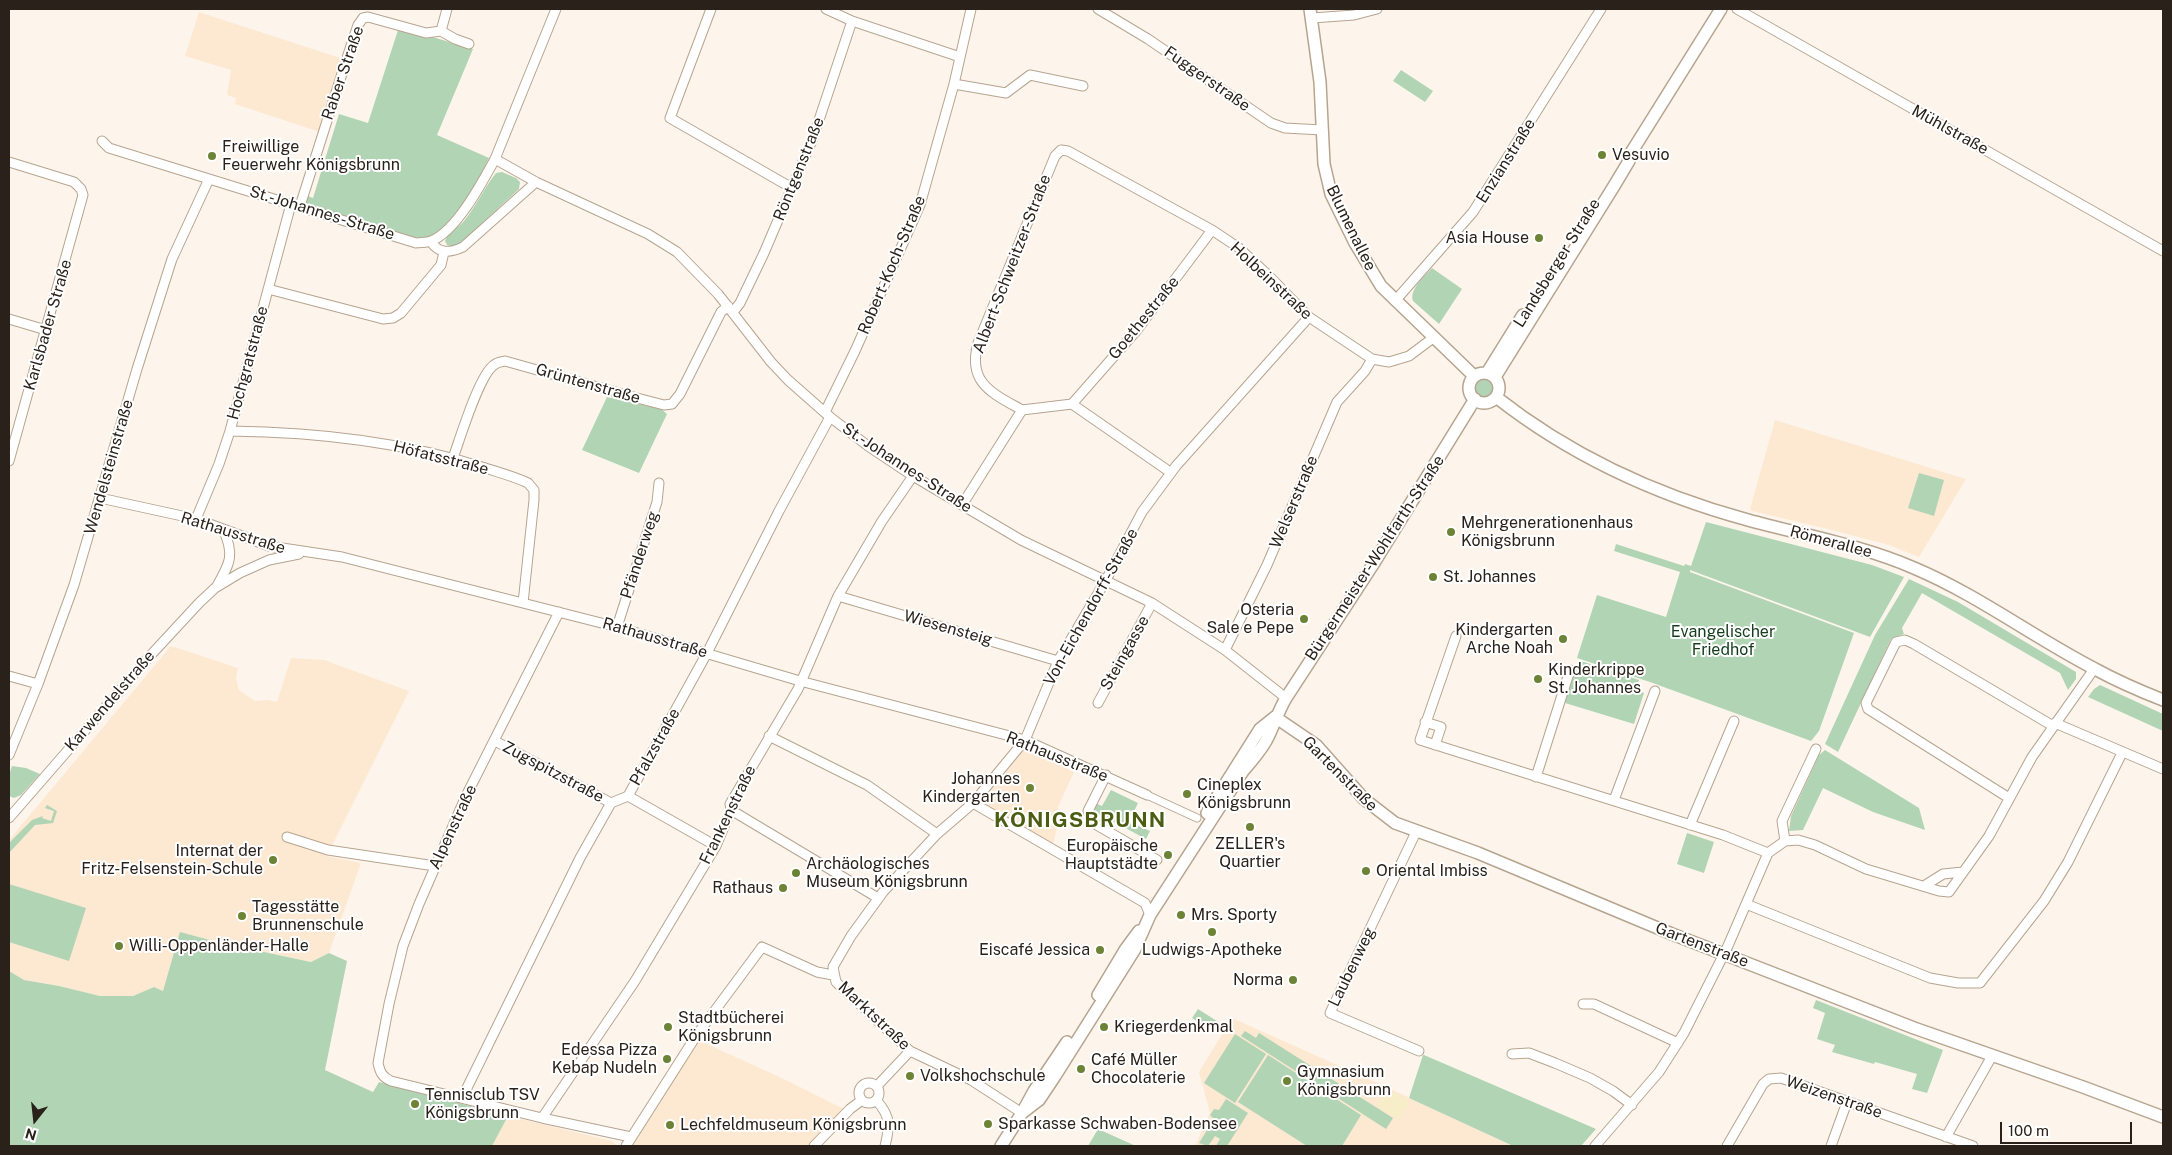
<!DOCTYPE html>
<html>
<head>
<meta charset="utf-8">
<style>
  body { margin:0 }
  #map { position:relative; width:2172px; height:1155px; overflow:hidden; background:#fdf5ec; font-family:"Public Sans",sans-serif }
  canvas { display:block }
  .frame { position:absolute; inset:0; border:10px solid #2a221a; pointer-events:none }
  .north { position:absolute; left:10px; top:1095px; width:50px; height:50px; -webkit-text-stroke:4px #fff; paint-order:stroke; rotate:196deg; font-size:14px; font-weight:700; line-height:20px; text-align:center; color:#2a221a }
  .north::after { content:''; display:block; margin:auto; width:18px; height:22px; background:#2a221a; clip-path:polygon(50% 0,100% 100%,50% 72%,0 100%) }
  .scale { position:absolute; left:2000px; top:1122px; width:132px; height:22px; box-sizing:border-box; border:2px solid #2a221a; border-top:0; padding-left:6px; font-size:15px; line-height:18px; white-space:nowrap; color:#2a221a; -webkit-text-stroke:4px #fff; paint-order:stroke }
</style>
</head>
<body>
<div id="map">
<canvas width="2172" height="1155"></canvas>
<div class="frame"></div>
<div class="north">N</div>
<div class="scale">100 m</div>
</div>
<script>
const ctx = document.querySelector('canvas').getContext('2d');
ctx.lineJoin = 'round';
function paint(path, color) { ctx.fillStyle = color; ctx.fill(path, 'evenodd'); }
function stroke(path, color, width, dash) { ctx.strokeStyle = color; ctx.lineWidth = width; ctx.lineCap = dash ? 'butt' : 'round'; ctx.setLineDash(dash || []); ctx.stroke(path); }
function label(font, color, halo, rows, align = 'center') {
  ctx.font = font + ' "Public Sans",sans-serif'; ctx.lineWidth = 4; ctx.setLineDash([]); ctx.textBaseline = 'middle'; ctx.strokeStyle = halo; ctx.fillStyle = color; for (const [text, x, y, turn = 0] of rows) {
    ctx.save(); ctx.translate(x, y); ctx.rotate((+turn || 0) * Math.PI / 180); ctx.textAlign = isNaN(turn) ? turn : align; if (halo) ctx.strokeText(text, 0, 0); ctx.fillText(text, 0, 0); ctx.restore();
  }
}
const built = new Path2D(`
  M199 12 343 59 320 132 235 104 236 98 227 95 231 70 185 56Z
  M1775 420 1966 479 1919 557 1889 545 1828 529 1752 511 1750 509Z
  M171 646 238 668 236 678 239 690 255 701 268 700 277 702 291 658 324 660 409 691 327 856 361 863 329 953 312 962 217 942 181 933 164 991 154 987 133 996H100L59 986 24 980 9 971V840Z
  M1024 749 1074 772 1058 807 1059 819 1053 845 981 804Z
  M1232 1018 1393 1090 1512 1146H1195L1210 1113 1199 1072Z
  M696 1039 786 1080 846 1110 809 1146H631Z
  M508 1116 612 1141 617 1146H492Z`);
const green = new Path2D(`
  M399 27 473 49 437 135 489 158C478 180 452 236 426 238 421 239 415 237 410 236L302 203 305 195 313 198 339 114 368 123Z
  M1401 70 1433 91 1425 102 1393 81Z
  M502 172 516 178 520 182 519 189 462 242 453 246 447 245 445 241C448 233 459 227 464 221 476 206 484 188 496 173Z
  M1432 268 1462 289 1439 324 1413 301C1409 289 1425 276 1432 268Z
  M1475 388a9 9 0 1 1 18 0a9 9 0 1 1-18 0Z
  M607 397 661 409 667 414 639 473 582 450Z
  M1919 473 1944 480 1934 516 1908 508Z
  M1706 522 1872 565 1904 577 1870 637 1690 570V572L1854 633 1819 731 1811 741 1650 682 1577 658 1597 595 1666 617 1680 572 1614 551 1616 544 1684 566 1685 564 1691 566Z
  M1909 579 1958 602 2076 672V679L2068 690 2060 673 1922 593 1902 628 1904 634 1891 639 1838 752 1825 744 1875 635Z
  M1578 660 1639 680 1636 690 1644 693 1634 724 1565 703Z
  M2100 685 2163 714V731L2088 697 2094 689Z
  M1825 750 1919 808 1925 830 1873 812 1823 788 1803 830 1789 831 1791 816 1819 755Z
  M12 766 26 768 40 774 21 795 14 798 9 796V775Z
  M1111 790 1138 803 1129 822 1150 831 1146 839 1095 812V821L1092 811 1095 803 1102 806Z
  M47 805 57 811 53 823 35 825 9 853V843L32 820 43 816 42 818 51 821 54 811 45 808Z
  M1687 833 1714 842 1704 873 1677 864Z
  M9 884 86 908 69 961 9 942Z
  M180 932 217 942 311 962 329 953 347 961 325 1070 373 1092 379 1082 508 1116 492 1146H9V971L24 980 59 986 100 996H133L154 987 163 991Z
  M1816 1000 1943 1050 1927 1093 1912 1089 1917 1074 1875 1062 1874 1064 1832 1052 1835 1045 1817 1039 1825 1013 1813 1008Z
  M1198 1009 1220 1023 1214 1032 1192 1018Z
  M1245 1031 1256 1038 1259 1033 1393 1118 1386 1129 1241 1036Z
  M1235 1034 1266 1054 1235 1103 1204 1083Z
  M1268 1055 1361 1115 1342 1146H1307L1238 1102Z
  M1423 1055H1424L1596 1129 1581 1146H1513L1409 1098Z
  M1226 1099 1248 1113 1227 1146H1216L1220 1139 1215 1136 1208 1146 1199 1143 1214 1119 1210 1115 1214 1109 1219 1110Z
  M1098 1129 1136 1146H1088Z`);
const sand = new Path2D(`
  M1387 1088 1410 1102 1399 1120 1376 1106Z`);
const pedestrian = new Path2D(`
  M1147 795 1197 818`);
const minor = new Path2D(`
  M711 9 670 118 792 188
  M826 9 852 21 960 57
  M1098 9 1148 39 1271 123 1285 128 1322 130
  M1737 9 2163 251
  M1312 18 1354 15 1377 9
  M441 31 447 9
  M954 84 1006 93 1030 75 1083 86
  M102 141 109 148 416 243C420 242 427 243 431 241 456 232 483 181 495 159L536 182 648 234 677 252 718 294 771 362 788 380 830 417 868 446 913 476 1021 540 1152 603 1225 650 1286 698
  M495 159 556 9
  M9 162 74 182 81 189 83 195 9 461
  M300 206 346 61 358 25 363 18 368 17 426 33 441 31 455 39 469 44
  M431 242C439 254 450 253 463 247L536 182
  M268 289 383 319 393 318 401 313 441 265 444 252
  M1395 301 1473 212 1601 9
  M733 312 740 303 764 253 813 138 852 21
  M9 319 46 330
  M1072 404 1137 330 1212 230
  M1072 404 1170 472
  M1022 410C992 393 967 383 978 343L1055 156 1061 150 1068 151 1212 230 1239 248 1269 276 1309 317 1372 359 1389 362 1409 356 1433 338
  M825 412 855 351 920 205 954 84 971 9
  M230 431C315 432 400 441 482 467 497 472 513 476 528 483L534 490V500L523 603
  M453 458C460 439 479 375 494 365 497 362 501 362 505 361L637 398 664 405 672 404 680 394 721 312 728 306
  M100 498 196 519 269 546 342 557 617 627 800 681 1025 740 1147 795
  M962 505 1022 410 1072 404
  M196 519 219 464 230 431 291 204
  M217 586C230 563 235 555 223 529
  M838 596 1058 661
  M559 612 466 796 419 904 403 946 389 1004 378 1063C380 1072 382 1077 391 1081L542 1118 631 1137
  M617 627 657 502 659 483
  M1456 636 1420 740 1723 835 1768 853
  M1225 650 1267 565 1337 402 1365 371 1372 359
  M9 676 38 684
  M1098 703 1152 603
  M1425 722 1441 727 1435 745
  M2055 723 2163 769
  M769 736 867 785 937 834
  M495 741 611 803
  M9 755 38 684 74 585 137 369 172 259 209 179
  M1106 775 1088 811 1090 821 1157 860
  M1536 777 1570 670
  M628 796 716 846
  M2009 798 1868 709 1866 703 1896 642 1905 640 1914 644 2053 726
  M1614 800 1655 691
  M973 803 1145 903 1150 915
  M731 810 878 898
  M9 818 149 657 199 603 215 588 240 573 269 560 299 554
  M1690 825 1734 721
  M1416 832 1330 1013 1419 1051
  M287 837 328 850 435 866
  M1785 841 1782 821 1816 749
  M1924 886 1943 874 1963 872
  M1746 904 1930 978 1958 983H1980L2044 901 2068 862 2122 753
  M1583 1004H1594L1678 1043
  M1512 1054 1529 1053 1555 1063 1590 1078 1613 1091 1632 1105
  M859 1093a10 10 0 1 1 20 0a10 10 0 1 1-20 0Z
  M877 1086 910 1051
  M462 1098 580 858 611 803 628 796 707 653 779 511 830 417
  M877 1101C891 1117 890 1126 885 1146
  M1022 1113 971 1080 910 1051 836 982 833 967 851 936 883 892 937 834 973 803 1025 740 1058 661 1106 580 1142 512 1176 466 1309 317
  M542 1118 635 981 716 846 731 810 730 804 798 689 838 596 882 521 913 476
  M1946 1137 1992 1056
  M626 1146 696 1036 762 947 817 972 833 975
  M814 1146 850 1109 862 1100
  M1595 1146 1659 1072 1684 1033 1727 948 1768 853 1785 841 1798 840 1815 845 1866 869 1939 891 1949 892 1989 836 2032 757 2094 669
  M1727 1146 1763 1084 1769 1079 1781 1078 1973 1146
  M1831 1146 1847 1102`);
const tertiary = new Path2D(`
  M1310 9 1320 82 1324 164 1331 194 1355 243 1381 286 1474 376
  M1487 373 1523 315
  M1469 388a15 15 0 1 1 30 0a15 15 0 1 1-30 0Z
  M1495 377 1614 186 1629 161V156L1721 9
  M1496 397C1571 456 1656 495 1748 520 1803 535 1861 545 1914 568 1978 595 2033 637 2095 669 2117 681 2140 691 2163 700
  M1275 717 1316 745 1364 799 1395 823 1478 853 1672 934 1914 1028 2083 1087 2163 1117
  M1207 813 1260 729 1275 717
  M1098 995 1125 950 1139 931
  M1022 1113 1039 1100 1055 1076 1135 949 1150 915 1243 771C1252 760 1263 749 1269 735 1275 722 1279 710 1286 698L1372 566 1475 399
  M1001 1146 1022 1113 1034 1091 1067 1042`);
const markers = [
  [1602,155,5,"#6c8234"],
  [212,156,5,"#6c8234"],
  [1539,238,5,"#6c8234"],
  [1451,532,5,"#6c8234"],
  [1433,577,5,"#6c8234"],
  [1304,619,5,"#6c8234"],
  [1563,639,5,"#6c8234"],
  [1538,679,5,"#6c8234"],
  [1030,788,5,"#6c8234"],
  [1187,794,5,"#6c8234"],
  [1250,827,5,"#6c8234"],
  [1168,855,5,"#6c8234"],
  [273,860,5,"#6c8234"],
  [1366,871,5,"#6c8234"],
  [796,873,5,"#6c8234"],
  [783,888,5,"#6c8234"],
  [1181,915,5,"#6c8234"],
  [242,916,5,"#6c8234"],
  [1212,932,5,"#6c8234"],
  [119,946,5,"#6c8234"],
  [1100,950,5,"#6c8234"],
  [1293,980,5,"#6c8234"],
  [668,1027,5,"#6c8234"],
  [1104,1027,5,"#6c8234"],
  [667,1059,5,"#6c8234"],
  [1081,1069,5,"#6c8234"],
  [910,1076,5,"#6c8234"],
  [1287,1081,5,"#6c8234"],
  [415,1104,5,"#6c8234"],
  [988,1124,5,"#6c8234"],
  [670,1125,5,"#6c8234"]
];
const streetNames = [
  ["Raber Straße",343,73,-71],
  ["Fuggerstraße",1207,79,35],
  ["Mühlstraße",1950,130,29],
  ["Enzianstraße",1506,161,-58],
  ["Röntgenstraße",799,169,-68],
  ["St.-Johannes-Straße",322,213,17],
  ["Blumenallee",1351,228,64],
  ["Landsberger Straße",1557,263,-58],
  ["Albert-Schweitzer-Straße",1012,264,-69],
  ["Robert-Koch-Straße",892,265,-67],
  ["Holbeinstraße",1271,281,43],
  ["Goethestraße",1144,318,-51],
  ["Karlsbader Straße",48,325,-74],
  ["Hochgratstraße",248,363,-75],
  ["Grüntenstraße",588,384,16],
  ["Höfatsstraße",441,458,14],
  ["Wendelsteinstraße",109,467,-74],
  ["St.-Johannes-Straße",907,468,33],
  ["Welserstraße",1294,502,-67],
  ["Rathausstraße",233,533,17],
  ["Römerallee",1831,542,15],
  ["Pfänderweg",640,555,-72],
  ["Bürgermeister-Wohlfarth-Straße",1375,558,-57],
  ["Von-Eichendorff-Straße",1091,607,-61],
  ["Wiesensteig",948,628,16],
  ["Rathausstraße",655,638,16],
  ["Steingasse",1125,653,-61],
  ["Karwendelstraße",110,701,-49],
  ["Pfalzstraße",655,747,-61],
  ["Rathausstraße",1057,757,22],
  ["Zugspitzstraße",553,772,28],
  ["Gartenstraße",1340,774,45],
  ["Frankenstraße",728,815,-64],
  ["Alpenstraße",453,827,-65],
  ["Gartenstraße",1702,945,21],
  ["Laubenweg",1352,967,-64],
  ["Marktstraße",874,1016,43],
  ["Weizenstraße",1834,1097,19]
];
const poiNames = [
  ["Freiwillige",222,147],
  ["Feuerwehr Königsbrunn",222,165],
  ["Vesuvio",1612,155],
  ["Asia House",1529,238,"right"],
  ["Mehrgenerationenhaus",1461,523],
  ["Königsbrunn",1461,541],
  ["St. Johannes",1443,577],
  ["Osteria",1294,610,"right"],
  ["Sale e Pepe",1294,628,"right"],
  ["Kindergarten",1553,630,"right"],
  ["Arche Noah",1553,648,"right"],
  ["Kinderkrippe",1548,670],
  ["St. Johannes",1548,688],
  ["Johannes",1020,779,"right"],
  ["Kindergarten",1020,797,"right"],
  ["Cineplex",1197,785],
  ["Königsbrunn",1197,803],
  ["ZELLER's",1250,844,"center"],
  ["Quartier",1250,862,"center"],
  ["Europäische",1158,846,"right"],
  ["Hauptstädte",1158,864,"right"],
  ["Internat der",263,851,"right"],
  ["Fritz-Felsenstein-Schule",263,869,"right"],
  ["Archäologisches",806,864],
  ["Museum Königsbrunn",806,882],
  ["Oriental Imbiss",1376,871],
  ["Rathaus",773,888,"right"],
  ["Tagesstätte",252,907],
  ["Brunnenschule",252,925],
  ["Mrs. Sporty",1191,915],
  ["Willi-Oppenländer-Halle",129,946],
  ["Eiscafé Jessica",1090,950,"right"],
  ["Ludwigs-Apotheke",1212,950,"center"],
  ["Norma",1283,980,"right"],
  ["Stadtbücherei",678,1018],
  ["Königsbrunn",678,1036],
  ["Kriegerdenkmal",1114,1027],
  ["Edessa Pizza",657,1050,"right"],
  ["Kebap Nudeln",657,1068,"right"],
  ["Café Müller",1091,1060],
  ["Chocolaterie",1091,1078],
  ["Gymnasium",1297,1072],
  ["Königsbrunn",1297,1090],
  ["Volkshochschule",920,1076],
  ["Tennisclub TSV",425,1095],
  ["Königsbrunn",425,1113],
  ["Sparkasse Schwaben-Bodensee",998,1124],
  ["Lechfeldmuseum Königsbrunn",680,1125]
];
const parkNames = [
  ["Evangelischer",1723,632],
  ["Friedhof",1723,650]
];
const districtNames = [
  ["KÖNIGSBRUNN",1080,821]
];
paint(built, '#fde8d1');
paint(green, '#b1d4b4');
paint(sand, '#f7edc8');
stroke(pedestrian, '#b7a48f', 9);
stroke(minor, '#b7a48f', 11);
stroke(tertiary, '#b7a48f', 14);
stroke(pedestrian, '#fff', 7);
stroke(minor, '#fff', 9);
stroke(tertiary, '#fff', 11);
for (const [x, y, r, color] of markers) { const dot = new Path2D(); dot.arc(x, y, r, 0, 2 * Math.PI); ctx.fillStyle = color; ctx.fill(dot); stroke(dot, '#fff', 2); }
label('16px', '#2a221a', '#fff', streetNames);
label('16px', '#2a221a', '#fff', poiNames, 'left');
label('16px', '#143d1c', '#fff', parkNames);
ctx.letterSpacing = '1px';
label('bold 21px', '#4a5d12', '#fff', districtNames);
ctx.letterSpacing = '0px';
</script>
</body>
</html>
